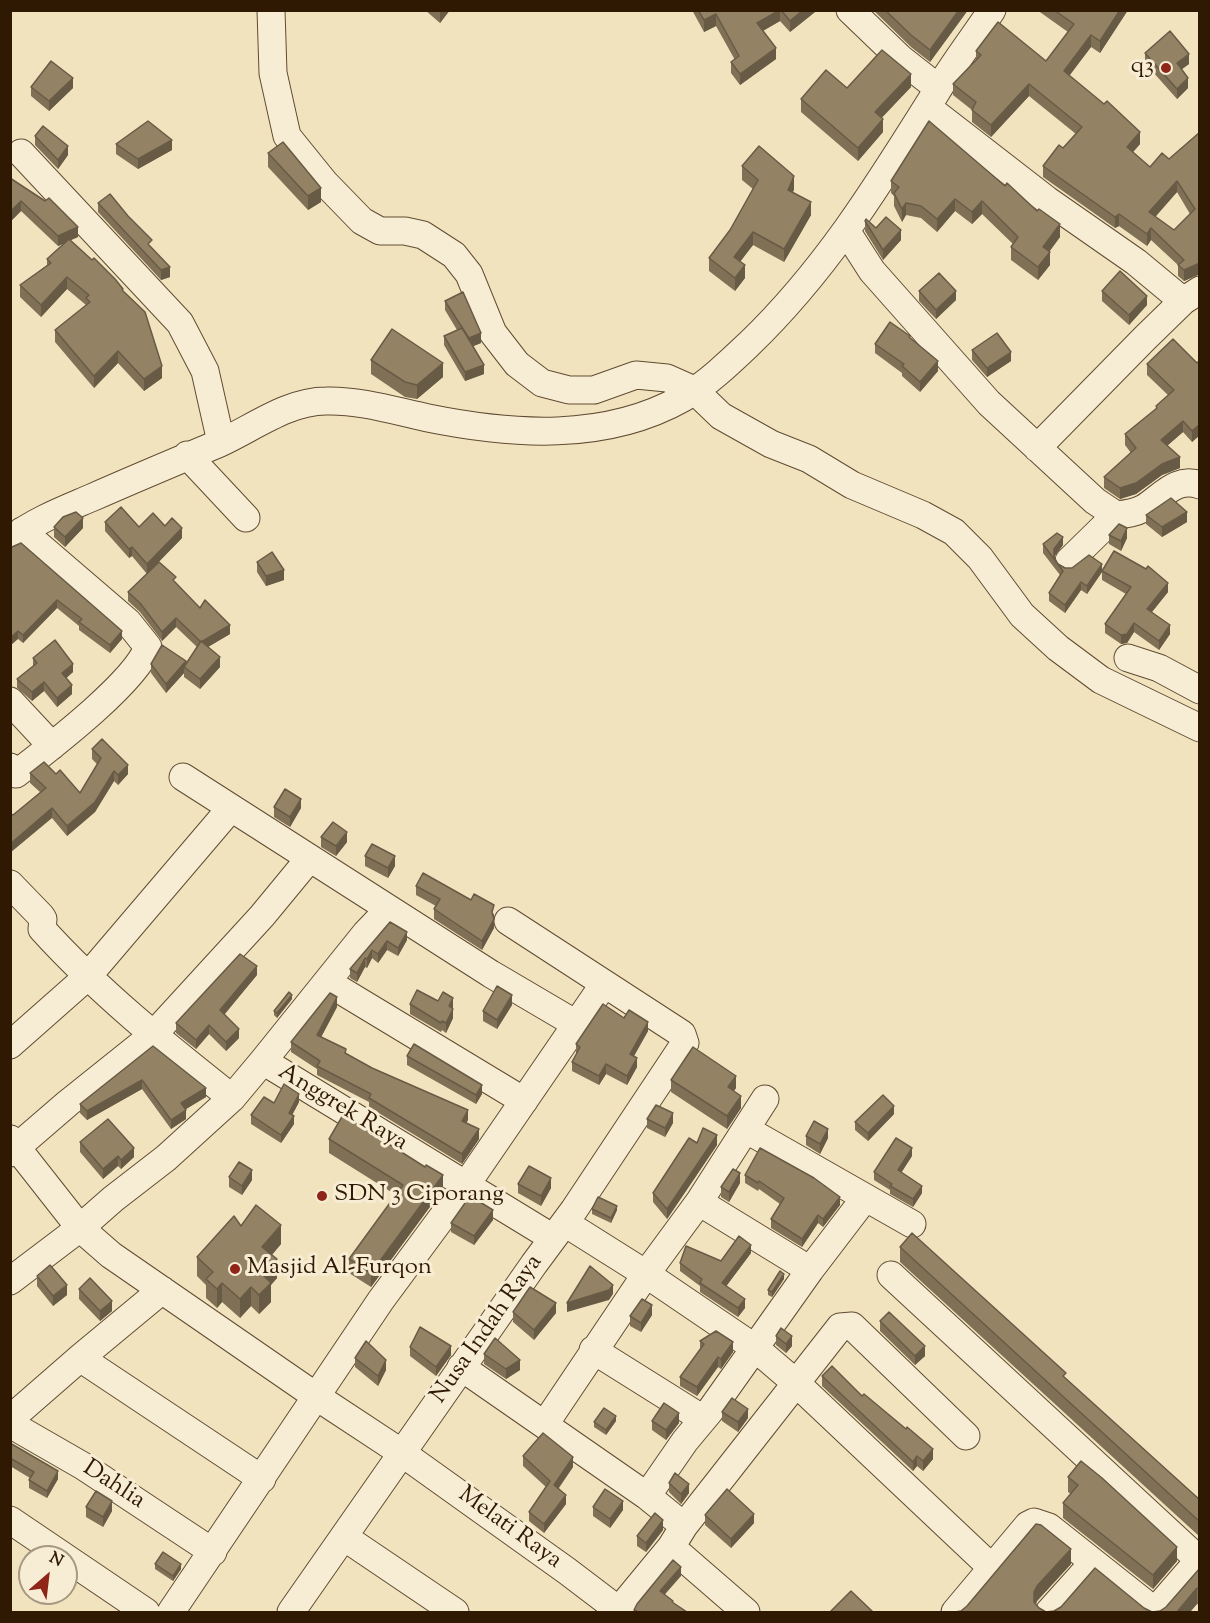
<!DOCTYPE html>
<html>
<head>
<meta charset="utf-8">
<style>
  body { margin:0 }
  #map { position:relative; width:1210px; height:1623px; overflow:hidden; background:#f2e3bf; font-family:"Sorts Mill Goudy",serif }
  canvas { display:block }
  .frame { position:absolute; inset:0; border:12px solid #2f1902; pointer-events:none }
  .north { position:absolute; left:18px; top:1545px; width:60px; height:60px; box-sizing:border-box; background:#f7edd5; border:2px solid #a79881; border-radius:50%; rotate:28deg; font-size:16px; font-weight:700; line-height:24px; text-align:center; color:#2f1902 }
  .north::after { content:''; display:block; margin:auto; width:21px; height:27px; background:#8f2418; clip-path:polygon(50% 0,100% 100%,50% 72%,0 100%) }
</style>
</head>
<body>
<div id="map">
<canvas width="1210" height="1623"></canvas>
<div class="frame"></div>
<div class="north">N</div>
</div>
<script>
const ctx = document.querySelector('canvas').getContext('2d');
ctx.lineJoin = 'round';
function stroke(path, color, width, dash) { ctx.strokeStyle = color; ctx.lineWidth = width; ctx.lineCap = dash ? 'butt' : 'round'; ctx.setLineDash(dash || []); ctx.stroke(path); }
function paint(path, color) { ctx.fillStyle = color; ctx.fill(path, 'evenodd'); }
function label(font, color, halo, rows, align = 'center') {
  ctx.font = font + ' "Sorts Mill Goudy",serif'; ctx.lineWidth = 6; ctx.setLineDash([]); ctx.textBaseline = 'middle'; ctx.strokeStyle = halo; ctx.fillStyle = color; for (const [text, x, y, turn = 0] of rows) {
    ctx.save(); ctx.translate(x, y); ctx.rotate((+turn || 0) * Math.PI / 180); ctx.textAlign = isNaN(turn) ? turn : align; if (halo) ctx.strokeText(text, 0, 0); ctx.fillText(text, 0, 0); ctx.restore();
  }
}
const minor = new Path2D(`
  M271 10 273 73 287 136 325 183 362 221 380 231H405L423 235 454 255 469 274 493 333 517 364 542 383 569 390H594L636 375 667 378 694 390 721 416 771 444 809 459 852 485 923 515 954 532 980 558 1022 615 1058 648 1101 680 1200 728
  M850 10 901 59 938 88
  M927 107 1047 200 1136 262 1183 301
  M21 153 180 323 205 371 221 442
  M847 232 872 271 989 403 1095 501 1116 515C1126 514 1135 513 1144 508 1162 497 1176 476 1200 485
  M1037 448 1145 338 1183 301 1200 290
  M187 455 246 518
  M10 540C34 521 63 510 91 498 134 479 177 461 220 443 253 428 288 401 326 401 360 400 395 411 428 418 512 435 605 442 683 398 707 384 729 363 749 344 827 269 880 182 937 91 954 63 974 37 992 10
  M1069 561 1116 515
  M1128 658 1159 668 1200 690
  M10 701 52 746
  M10 767 16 774C48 749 135 683 148 647L128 622 22 531
  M183 777 491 974 576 1024
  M10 884 41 916 43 919 42 929C99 992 165 1045 232 1098
  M327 982 524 1101
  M10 1045 87 977 231 808
  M263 1061 366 933 389 909
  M747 1130 912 1224
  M10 1139 80 1228 111 1255 317 1397 402 1453 567 1571 621 1612
  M10 1153 68 1103 153 1035 262 916 309 859
  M699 1202 810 1270
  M565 1223 646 1274 755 1348 796 1383 992 1568
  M891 1275 1199 1560
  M10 1281 80 1228 113 1199 166 1158 232 1098 263 1061 553 1238
  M593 1350 703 1419
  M80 1358 262 1479
  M461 1367 647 1496 684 1526
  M10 1419 80 1358 162 1290
  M10 1424 83 1466 213 1552
  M545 1424 646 1274 699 1202 765 1099
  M647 1496 685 1441 710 1411 810 1270 865 1198
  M10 1520 146 1612
  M344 1537 455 1612
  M619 1610 671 1547
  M171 1612 381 1300 466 1185 604 984
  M291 1612 534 1264 574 1210 685 1043 682 1034 508 921
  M746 1612 671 1547 684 1526 840 1327 852 1326 966 1436
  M955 1612 1028 1525 1034 1522 1049 1527 1155 1611
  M1049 1612 1093 1563
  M1154 1612 1200 1559`);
const wall = new Path2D(`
  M425 10H450L440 23Z
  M692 10H815V12L790 32 780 21 763 31 776 59 740 85 731 73V62L735 60 716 26 704 32Z
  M873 10H968L930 62 911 47Z
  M1037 10H1128L1100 53 1091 47 1069 75 1140 144 1133 152 1150 167 1169 159 1200 132V274L1184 281 1178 276V265L1151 240 1147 246 1119 226 1115 228 1043 177V166L1063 148 1076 134 1029 96 991 137 972 122V110L953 95V84L976 60V51L1046 61 1068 32ZM1177 192 1190 214 1174 230 1155 217Z
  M1145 53 1189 64 1181 69 1188 88 1177 99 1145 63Z
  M31 87 73 88 49 111 31 96Z
  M911 87 882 117 883 132 858 161 801 112V99L847 88Z
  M929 121 1060 237 1049 252 1050 265 1038 280 1011 260V247L1013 244 982 214 972 224 955 211 937 232 921 218 906 215 902 222 894 206V196L891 193V181Z
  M35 136 68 155 58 169 35 145Z
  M116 144 172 150 138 169 116 154Z
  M268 153 321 202 308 210 268 167Z
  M742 166 794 189 793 193 811 215 784 262 753 245 740 261 745 278 735 291 709 271V258L730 230 753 189 742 180Z
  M10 178 78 237 70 240 123 292 162 378 144 391 118 363 94 388 55 342V330L86 306V305L67 289 41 317 20 297V285L47 265V259L65 243 58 246 21 211 10 222Z
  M98 203 152 248 170 277 161 280 98 212Z
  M865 221 876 228 901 240 883 260 865 231Z
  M919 291 956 300 936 319 919 301Z
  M1102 291 1147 305 1129 325 1102 301Z
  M1200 297V311L1198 310V298Z
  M445 301 481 343 473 346 484 374 465 381 444 345V336L457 330 445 310Z
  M910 338 938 371 920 392 902 376V373L875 353V344Z
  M972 350 1011 361 987 377 972 360Z
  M371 360 443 377 417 399 405 397 371 374Z
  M1200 360V435L1192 442 1183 432 1167 446 1180 468 1162 475 1136 494 1120 499 1104 488V477L1131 453 1125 445V434L1156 409V406L1168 395 1147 375V364L1197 363Z
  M1146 515 1187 522 1162 537 1146 524Z
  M105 522 139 527 165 526 182 538 147 574 132 556 129 558 105 531Z
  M54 527 83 528 65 547 54 537Z
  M1109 535 1127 538 1121 551 1109 544Z
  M1043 544 1063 545 1054 557 1058 564 1065 568 1102 572 1087 594 1081 590 1065 613 1049 601V593L1060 575 1043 553Z
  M10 547 122 639 110 653 79 630V626L57 608 23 643 18 639Z
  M257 562 284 580 266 586 257 572Z
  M1102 571 1168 592 1152 612 1170 634 1159 650 1134 632 1127 643 1121 644 1105 633V624L1126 594 1102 580Z
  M176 584 200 608 230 634 208 647 220 667 200 689 184 677V673L166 693 151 673V664L186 663 197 647 176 627 162 641 140 612 128 601V592Z
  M33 658 73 672 66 678 72 694 57 707 44 691 32 701 17 688V679L33 666Z
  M92 749 128 774 118 785 114 781 95 812 67 836 52 818 13 815 40 792 30 783V773L56 774 80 793 97 764 92 759Z
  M274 807 301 808 290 827 274 817Z
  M321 837 347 842 336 856 321 847Z
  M365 856 395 866 388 878 365 866Z
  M416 886 471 900 494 914V928L482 950 434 919V909L436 906 416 895Z
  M390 922 407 940 398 956 387 950 378 963 372 958 367 968 365 967 357 982 350 978V969Z
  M257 975 224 1014 239 1038 226 1051 209 1034 196 1049 176 1033V1023Z
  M292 999 277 1018 274 1015V1011Z
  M438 1001 453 1007V1018L446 1033 442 1030 441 1032 410 1014V1004Z
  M512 1005 497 1029 483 1021V1011Z
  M337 1007 321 1037 346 1054 468 1120 466 1123 479 1139 462 1164 369 1107V1102L317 1075V1069L291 1052V1042Z
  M624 1018 648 1031 634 1056 637 1067 627 1085 606 1074 599 1085 572 1071V1062L577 1054 576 1053V1044Z
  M153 1046 206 1097 186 1109V1119L171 1129 142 1089 87 1120 80 1113V1104Z
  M407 1056 482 1094 476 1104 407 1065Z
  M671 1080 736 1088 734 1091 741 1108 727 1129 671 1092Z
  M299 1102 292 1115 294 1124 281 1143 251 1124V1115L274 1103Z
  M894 1114 868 1141 855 1130V1122Z
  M647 1119 673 1123 665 1137 647 1128Z
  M806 1136 828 1138 820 1154 806 1145Z
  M329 1139 443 1189 371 1287 349 1273V1259L396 1195 329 1153Z
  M80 1142 134 1157 121 1169 118 1166 103 1179 80 1152Z
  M697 1143 717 1145 667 1219 653 1202V1193Z
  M912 1156 901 1172 922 1193 913 1207 890 1194V1190L874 1180V1172Z
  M745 1175 840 1205 823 1227 818 1223 802 1247 771 1228V1219L780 1204 759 1189 758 1191 745 1183Z
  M229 1177 252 1180 242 1195 229 1187Z
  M740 1183 729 1202 721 1197V1187Z
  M518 1184 551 1188 541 1206 518 1193Z
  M592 1209 617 1210 611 1223 592 1214Z
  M493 1220 474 1245 451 1232V1223Z
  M241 1226 281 1244 272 1255 277 1278 271 1285V1302L259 1314 251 1306 240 1318 222 1302 217 1308 206 1298V1285L197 1276V1257Z
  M900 1247 1066 1379 1200 1500V1537L900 1262Z
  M751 1253 726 1286 745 1308 738 1317 700 1292V1286L680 1271V1263L721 1261Z
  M37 1276 67 1295 53 1306 37 1286Z
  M784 1279 772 1297 768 1295V1290Z
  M79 1289 112 1311 100 1321 79 1299Z
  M513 1312 556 1313 534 1340 513 1322Z
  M652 1315 641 1332 630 1326V1316Z
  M880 1321 925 1356 915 1365 880 1331Z
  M776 1336 792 1346 786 1353 776 1345Z
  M700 1341 733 1352 721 1369 718 1367 697 1396 680 1386V1377L700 1349Z
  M410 1347 451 1355 436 1376 410 1356Z
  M484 1354 520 1370 506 1379 484 1364Z
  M355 1358 386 1370 378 1386 355 1367Z
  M822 1376 862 1396 933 1459 923 1471 917 1466 913 1471 822 1386Z
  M722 1412 748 1418 738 1432 722 1421Z
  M616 1421 606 1435 594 1427V1422Z
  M652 1421 679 1423 666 1440 652 1430Z
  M10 1443 58 1479 47 1498 29 1488V1480L30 1478 10 1466Z
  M523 1456 573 1467 559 1488 566 1504 544 1533 529 1521V1512L546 1487 523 1466Z
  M1068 1477 1177 1561 1153 1589 1063 1518V1503L1071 1494 1068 1492Z
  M669 1483 689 1493 681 1504 669 1492Z
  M86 1507 112 1511 103 1527 86 1517Z
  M593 1507 623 1510 610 1528 593 1516Z
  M705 1515 754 1523 731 1548 705 1525Z
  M1036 1524 1041 1525 1071 1549V1564L1037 1601 1036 1604 1039 1608 1046 1612 1054 1611 1061 1607 1095 1568 1144 1608 1152 1612 1160 1611 1166 1607 1200 1568V1605L1197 1604 1190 1612H955L961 1611 967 1606Z
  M663 1530 646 1552 637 1546V1536Z
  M155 1564 181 1569 173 1581 155 1569Z`);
const shadedWall = new Path2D(`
  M440 10H450L440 23Z
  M780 10V21L757 34V23Z
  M803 10H815V12L790 32V21Z
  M959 10H968L930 62V50Z
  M1120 10H1128L1100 53V41Z
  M716 14V26L704 32V20Z
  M1091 35V47L1064 83V71Z
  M776 48V59L740 85V74Z
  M1189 54V64L1177 73V63Z
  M911 74V87L875 125V112Z
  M73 78V88L49 111V101Z
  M1188 78V88L1177 99V89Z
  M1029 84V96L991 137V125Z
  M883 119V132L858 161V148Z
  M1140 132V144L1127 159V147Z
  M172 140V150L138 169V159Z
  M68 146V155L58 169V160Z
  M794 176V189L788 204V190Z
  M1177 181V192L1149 224V212Z
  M321 188V202L308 210V196Z
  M955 199V211L937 232V219Z
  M21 201V211L10 222V212Z
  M982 201V214L972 224V212Z
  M811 202V215L784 262V249Z
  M906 203V215L902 222V209Z
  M1119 214V226L1115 228V217Z
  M1060 224V237L1043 260V247Z
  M78 227V237L58 246V236Z
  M1151 228V240L1147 246V234Z
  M901 230V240L883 260V250Z
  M753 232V245L734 270V257Z
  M1050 252V265L1038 280V267Z
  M1200 263V274L1184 281V270Z
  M745 265V278L735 291V278Z
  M170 267V277L161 280V270Z
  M67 277V289L41 317V305Z
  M956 291V300L936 319V310Z
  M1147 296V305L1129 325V315Z
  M481 333V343L469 348V338Z
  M118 351V363L94 388V376Z
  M1011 352V361L987 377V368Z
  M938 361V371L920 392V382Z
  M443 363V377L417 399V385Z
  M484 365V374L465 381V372Z
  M162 366V378L144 391V379Z
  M1183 421V432L1161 451V440Z
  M1200 424V435L1192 442V431Z
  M1180 457V468L1162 475 1136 494 1120 499V488L1162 464Z
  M1187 512V522L1162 537V527Z
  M83 518V528L65 547V537Z
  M182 528V538L147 574V564Z
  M1127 528V538L1121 551V541Z
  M1063 537V545L1054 557V549Z
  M132 547V556L129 558V549Z
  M1102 564V572L1087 594V586Z
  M284 570V580L266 586V576Z
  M1081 582V590L1065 613V605Z
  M1168 583V592L1147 618V609Z
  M57 600V608L23 643V635Z
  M176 618V627L162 641V632Z
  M1134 623V632L1127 643 1121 644V635Z
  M230 625V634L201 651V642Z
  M1170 625V634L1159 650V641Z
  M18 631V639L10 646V638Z
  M122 631V639L110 653V645Z
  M220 657V667L200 689V679Z
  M186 661V669L184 667V673L166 693V684Z
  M73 664V672L62 682V673Z
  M44 682V691L32 701V692Z
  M72 685V694L57 707V698Z
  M128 765V774L118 785V775Z
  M114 771V781L95 812 67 836V826Z
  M301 799V808L290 827V817Z
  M52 808V818L10 853V844Z
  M347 832V842L336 856V846Z
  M395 856V866L388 878V868Z
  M494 919V928L482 950V941Z
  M407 932V940L398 956V948Z
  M387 941V950L378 963V954Z
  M372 950V958L367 968V959Z
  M365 958V967L357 982V973Z
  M257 966V975L220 1020V1010Z
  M292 995V999L277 1018V1013Z
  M512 995V1005L497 1029V1020Z
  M337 997V1007L317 1045V1035Z
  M453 998V1007L449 1016V1006Z
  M453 1009V1018L446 1033V1023Z
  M648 1022V1031L630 1063V1054Z
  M209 1025V1034L196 1049V1040Z
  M239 1029V1038L226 1051V1042Z
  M637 1058V1067L627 1085V1076Z
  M606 1064V1074L599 1085V1076Z
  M736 1076V1088L728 1099V1087Z
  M142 1080V1089L87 1120V1111Z
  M482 1085V1094L476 1104V1095Z
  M206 1088V1097L181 1112V1103Z
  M299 1094V1102L289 1121V1113Z
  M741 1096V1108L727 1129V1116Z
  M894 1106V1114L868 1141V1133Z
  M186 1110V1119L171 1129V1120Z
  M468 1110V1120L462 1130V1121Z
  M673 1113V1123L665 1137V1128Z
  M294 1116V1124L281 1143V1135Z
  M479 1129V1139L462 1164V1154Z
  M828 1129V1138L820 1154V1144Z
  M717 1135V1145L667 1219V1209Z
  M134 1148V1157L121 1169V1160Z
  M912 1148V1156L898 1178V1170Z
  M118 1156V1166L103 1179V1169Z
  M252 1170V1180L242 1195V1186Z
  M740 1173V1183L729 1202V1192Z
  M443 1175V1189L371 1287V1273Z
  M551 1178V1188L541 1206V1196Z
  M922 1186V1193L913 1207V1199Z
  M840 1197V1205L823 1227V1219Z
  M617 1206V1210L611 1223V1218Z
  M493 1210V1220L474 1245V1236Z
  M818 1215V1223L802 1247V1239Z
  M281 1225V1244L262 1266V1247Z
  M751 1245V1253L722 1292V1283Z
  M277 1259V1278L271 1285V1302L259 1314V1295L263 1275Z
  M784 1274V1279L772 1297V1292Z
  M222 1283V1302L217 1308V1289Z
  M67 1285V1295L53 1306V1296Z
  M613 1285V1294L609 1300 567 1312V1303Z
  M251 1287V1306L240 1318V1299Z
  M745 1299V1308L738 1317V1308Z
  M112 1301V1311L100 1321V1311Z
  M556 1303V1313L534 1340V1330Z
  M652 1305V1315L641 1332V1323Z
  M792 1336V1346L786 1353V1344Z
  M733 1342V1352L721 1369V1359Z
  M451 1346V1355L436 1376V1367Z
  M925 1346V1356L915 1365V1356Z
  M718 1357V1367L697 1396V1387Z
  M386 1360V1370L378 1386V1376Z
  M520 1360V1370L506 1379V1369Z
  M748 1409V1418L738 1432V1422Z
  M679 1413V1423L666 1440V1430Z
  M616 1416V1421L606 1435V1430Z
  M933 1449V1459L923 1471V1461Z
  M917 1456V1466L913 1471V1462Z
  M573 1457V1467L554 1494V1485Z
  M58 1471V1479L47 1498V1491Z
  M689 1484V1493L681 1504V1494Z
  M566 1495V1504L544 1533V1524Z
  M112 1501V1511L103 1527V1517Z
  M623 1501V1510L610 1528V1519Z
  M754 1514V1523L731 1548V1539Z
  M663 1520V1530L646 1552V1543Z
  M1177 1547V1561L1153 1589V1575Z
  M1071 1549V1564L1037 1601 1034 1608V1592L1037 1586Z
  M181 1564V1569L173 1581V1576Z
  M681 1567V1576L660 1600V1591Z
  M1197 1588V1604L1190 1612H1177Z`);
const building = new Path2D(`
  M698 10H780L757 23 776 48 740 74 731 62 739 56 716 14 704 20Z
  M781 10H803L790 21Z
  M885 10H959L930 50 911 35Z
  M1054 10H1120L1100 41 1091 35 1064 71 1104 104 1107 101 1140 132 1127 147 1150 167 1162 153 1169 159 1200 132V263L1184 270 1178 265 1184 260 1151 228 1147 234 1119 214 1115 217 1043 166 1059 145 1063 148 1082 127 1029 84 991 125 972 110 976 102 953 84 981 55 976 51 998 22 1046 61 1074 24ZM1177 181 1195 209 1174 230 1149 212Z
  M1170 31 1189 54 1177 63 1188 78 1177 89 1145 53Z
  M882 50 911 74 875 112 883 119 858 148 801 99 826 70 847 88Z
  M51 61 73 78 49 101 31 87Z
  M148 121 172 140 138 159 116 144Z
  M929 121 1005 186 1007 183 1037 211 1039 209 1060 224 1043 247 1050 252 1038 267 1011 247 1018 237 982 201 972 212 955 199 937 219 921 206 906 203 902 209 894 193 899 187 891 181Z
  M43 126 68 146 58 160 35 136Z
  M283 142 321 188 308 196 268 153Z
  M759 146 794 176 788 190 811 202 784 249 753 232 734 257 745 265 735 278 709 258 730 230 758 180 742 166Z
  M10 178 45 201 49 198 78 227 58 236 21 201 10 212Z
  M110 194 128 216 152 240 148 244 170 267 161 270 98 203Z
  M886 217 901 230 883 250 865 221 866 219 876 228Z
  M69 239 92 260 94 258 115 279 123 289 122 290 145 312 162 366 144 379 118 351 94 376 55 330 90 302 86 298 89 295 67 277 41 305 20 285 51 263 47 259Z
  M1120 271 1147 296 1129 315 1102 291Z
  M939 273 956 291 936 310 919 291Z
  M463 292 481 333 469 338 445 301Z
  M890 322 910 336 909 337 938 361 920 382 902 366 904 364 875 344Z
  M462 328 484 365 465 372 444 336Z
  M392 329 443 363 417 385 405 382 371 360Z
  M997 333 1011 352 987 368 972 350Z
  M1173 339 1197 363 1200 360V424L1192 431 1183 421 1161 440 1180 457 1162 464 1136 483 1120 488 1104 477 1136 448 1125 434 1157 408 1156 406 1174 390 1147 364Z
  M1171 498 1187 512 1162 527 1146 515Z
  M121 507 139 527 153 513 165 526 172 518 182 528 147 564 132 547 129 549 105 522Z
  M76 512 83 518 65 537 54 527 63 517Z
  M1119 524 1127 528 1121 541 1109 535Z
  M1057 533 1063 537 1054 549V557L1058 564 1065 568H1072L1089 555 1102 564 1087 586 1081 582 1065 605 1049 593 1063 571 1043 544Z
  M21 543 122 631 110 645 79 622 82 619 57 600 23 635 18 631 10 638V547H12Z
  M1114 551 1146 569 1148 566 1168 583 1147 609 1170 625 1159 641 1134 623 1127 634 1121 635 1105 624 1131 587 1102 571Z
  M272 552 284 570 266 576 257 562Z
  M159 562 176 577 173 580 200 608 205 600 230 625 201 642 176 618 162 632 140 603 128 592Z
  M55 640 73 664 62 673 72 685 57 698 44 682 32 692 17 679 37 663 33 658Z
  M201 641 220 657 200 679 184 667Z
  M162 645 186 661 166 684 151 664Z
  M102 739 128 765 118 775 114 771 95 802 67 826 52 808 10 844V813L13 815 46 788 30 773 44 762 56 774 60 770 80 793 101 758 92 749Z
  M285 789 301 799 290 817 274 807Z
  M333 822 347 832 336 846 321 837Z
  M372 844 395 856 388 868 365 856Z
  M423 873 471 900 474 894 494 905 492 912 494 919 482 941 434 909 440 899 416 886Z
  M390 922 407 932 398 948 387 941 378 954 372 950 367 959 365 958 357 973 350 969Z
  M240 954 257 966 220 1010 239 1029 226 1042 209 1025 196 1040 176 1023Z
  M497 986 512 995 497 1020 483 1011Z
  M417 990 438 1001 443 992 453 998 449 1006 453 1009 446 1023 442 1021 441 1023 410 1004Z
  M289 992 292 995 277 1013 274 1011Z
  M330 993 337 997 317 1035 346 1049 345 1053 372 1068 468 1110 462 1121 479 1129 462 1154 369 1098 371 1094 317 1066 320 1061 291 1042Z
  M603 1004 624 1018 629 1010 648 1022 630 1054 637 1058 627 1076 606 1064 599 1076 572 1062 580 1047 576 1044Z
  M414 1044 482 1085 476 1095 407 1056Z
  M153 1046 206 1088 181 1103 186 1110 171 1120 142 1080 87 1111 80 1104Z
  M693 1047 736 1076 728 1087 741 1096 727 1116 671 1080Z
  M284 1084 299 1094 289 1113 294 1116 281 1135 251 1115 264 1097 274 1103Z
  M883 1095 894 1106 868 1133 855 1122Z
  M656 1105 673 1113 665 1128 647 1119Z
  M343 1115 425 1167 426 1165 443 1175 371 1273 349 1259 403 1185 329 1139Z
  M108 1119 134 1148 121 1160 118 1156 103 1169 80 1142Z
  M814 1121 828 1129 820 1144 806 1136Z
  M703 1128 717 1135 667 1209 653 1193 689 1138 697 1143Z
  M896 1138 912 1148 898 1170 922 1186 913 1199 890 1186 892 1184 874 1172Z
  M760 1148 814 1178 840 1197 823 1219 818 1215 802 1239 771 1219 784 1198 759 1181 758 1183 745 1175Z
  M239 1162 252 1170 242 1186 229 1177Z
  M529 1166 551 1178 541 1196 518 1184Z
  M733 1169 740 1173 729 1192 721 1187Z
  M470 1196 493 1210 474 1236 451 1223Z
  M598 1197 617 1206 611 1218 592 1209Z
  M256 1205 281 1225 262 1247 277 1259 263 1275 271 1283 259 1295 251 1287 240 1299 222 1283 217 1289 206 1279 213 1272 197 1257 234 1216 241 1226Z
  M912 1233 1066 1373 1063 1376 1200 1500V1522L900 1247Z
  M739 1236 751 1245 722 1283 745 1299 738 1308 700 1283 702 1279 680 1263 686 1246 721 1261Z
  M50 1265 67 1285 53 1296 37 1276Z
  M590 1266 613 1285 609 1290 567 1303Z
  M780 1271 784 1274 772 1292 768 1290Z
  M90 1278 112 1301 100 1311 79 1289Z
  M530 1287 556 1303 534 1330 513 1312Z
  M642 1299 652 1305 641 1323 630 1316Z
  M889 1312 925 1346 915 1356 880 1321Z
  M420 1327 451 1346 436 1367 410 1347Z
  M781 1328 792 1336 786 1344 776 1336Z
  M716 1331 733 1342 721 1359 718 1357 697 1387 680 1377 704 1344 700 1341Z
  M495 1338 520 1360 506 1369 484 1354Z
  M366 1341 386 1360 378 1376 355 1358Z
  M832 1366 862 1396 864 1394 906 1429 907 1427 933 1449 923 1461 917 1456 913 1462 822 1376Z
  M732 1398 748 1409 738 1422 722 1412Z
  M664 1403 679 1413 666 1430 652 1421Z
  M604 1408 616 1416 606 1430 594 1422Z
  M543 1433 573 1457 554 1485 566 1495 544 1524 529 1512 550 1481 523 1456Z
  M10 1443 58 1471 47 1491 29 1480 34 1472 10 1458Z
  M1081 1461 1102 1478 1177 1547 1153 1575 1063 1503 1078 1485 1068 1477Z
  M675 1473 689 1484 681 1494 669 1483Z
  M605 1489 623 1501 610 1519 593 1507Z
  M727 1489 754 1514 731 1539 705 1515Z
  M96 1491 112 1501 103 1517 86 1507Z
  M655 1513 663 1520 646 1543 637 1536Z
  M1036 1524 1041 1525 1071 1549 1037 1586 1034 1592V1602L1039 1608 1046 1612 1054 1611 1061 1607 1095 1568 1144 1608 1152 1612 1160 1611 1166 1607 1200 1568V1590L1197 1588 1177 1612H955L961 1611 967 1606Z
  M163 1552 181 1564 173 1576 155 1564Z
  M673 1560 681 1567 660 1591 673 1601 672 1602 687 1612H638L634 1610 637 1604Z
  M851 1591 873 1612H830Z`);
const markers = [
  [1166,68,6,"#8f2418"],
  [322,1196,6,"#8f2418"],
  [235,1269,6,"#8f2418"]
];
const poiNames = [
  ["q3",1154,68,"right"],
  ["SDN 3 Ciporang",334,1196],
  ["Masjid Al-Furqon",247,1269]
];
const streetNames = [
  ["Anggrek Raya",342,1109,31],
  ["Nusa Indah Raya",488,1330,-55],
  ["Dahlia",113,1486,33],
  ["Melati Raya",509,1529,36]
];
stroke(minor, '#604c31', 29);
stroke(minor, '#f7edd5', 27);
paint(wall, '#7f7056');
paint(shadedWall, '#685b46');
paint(building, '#948264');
stroke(building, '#685b46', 1.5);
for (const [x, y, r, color] of markers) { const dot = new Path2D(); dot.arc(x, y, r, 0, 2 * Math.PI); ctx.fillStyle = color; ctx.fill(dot); stroke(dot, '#f7edd5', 2); }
label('24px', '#2f1902', '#f7edd5', poiNames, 'left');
label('24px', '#2f1902', '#f7edd5', streetNames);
</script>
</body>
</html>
